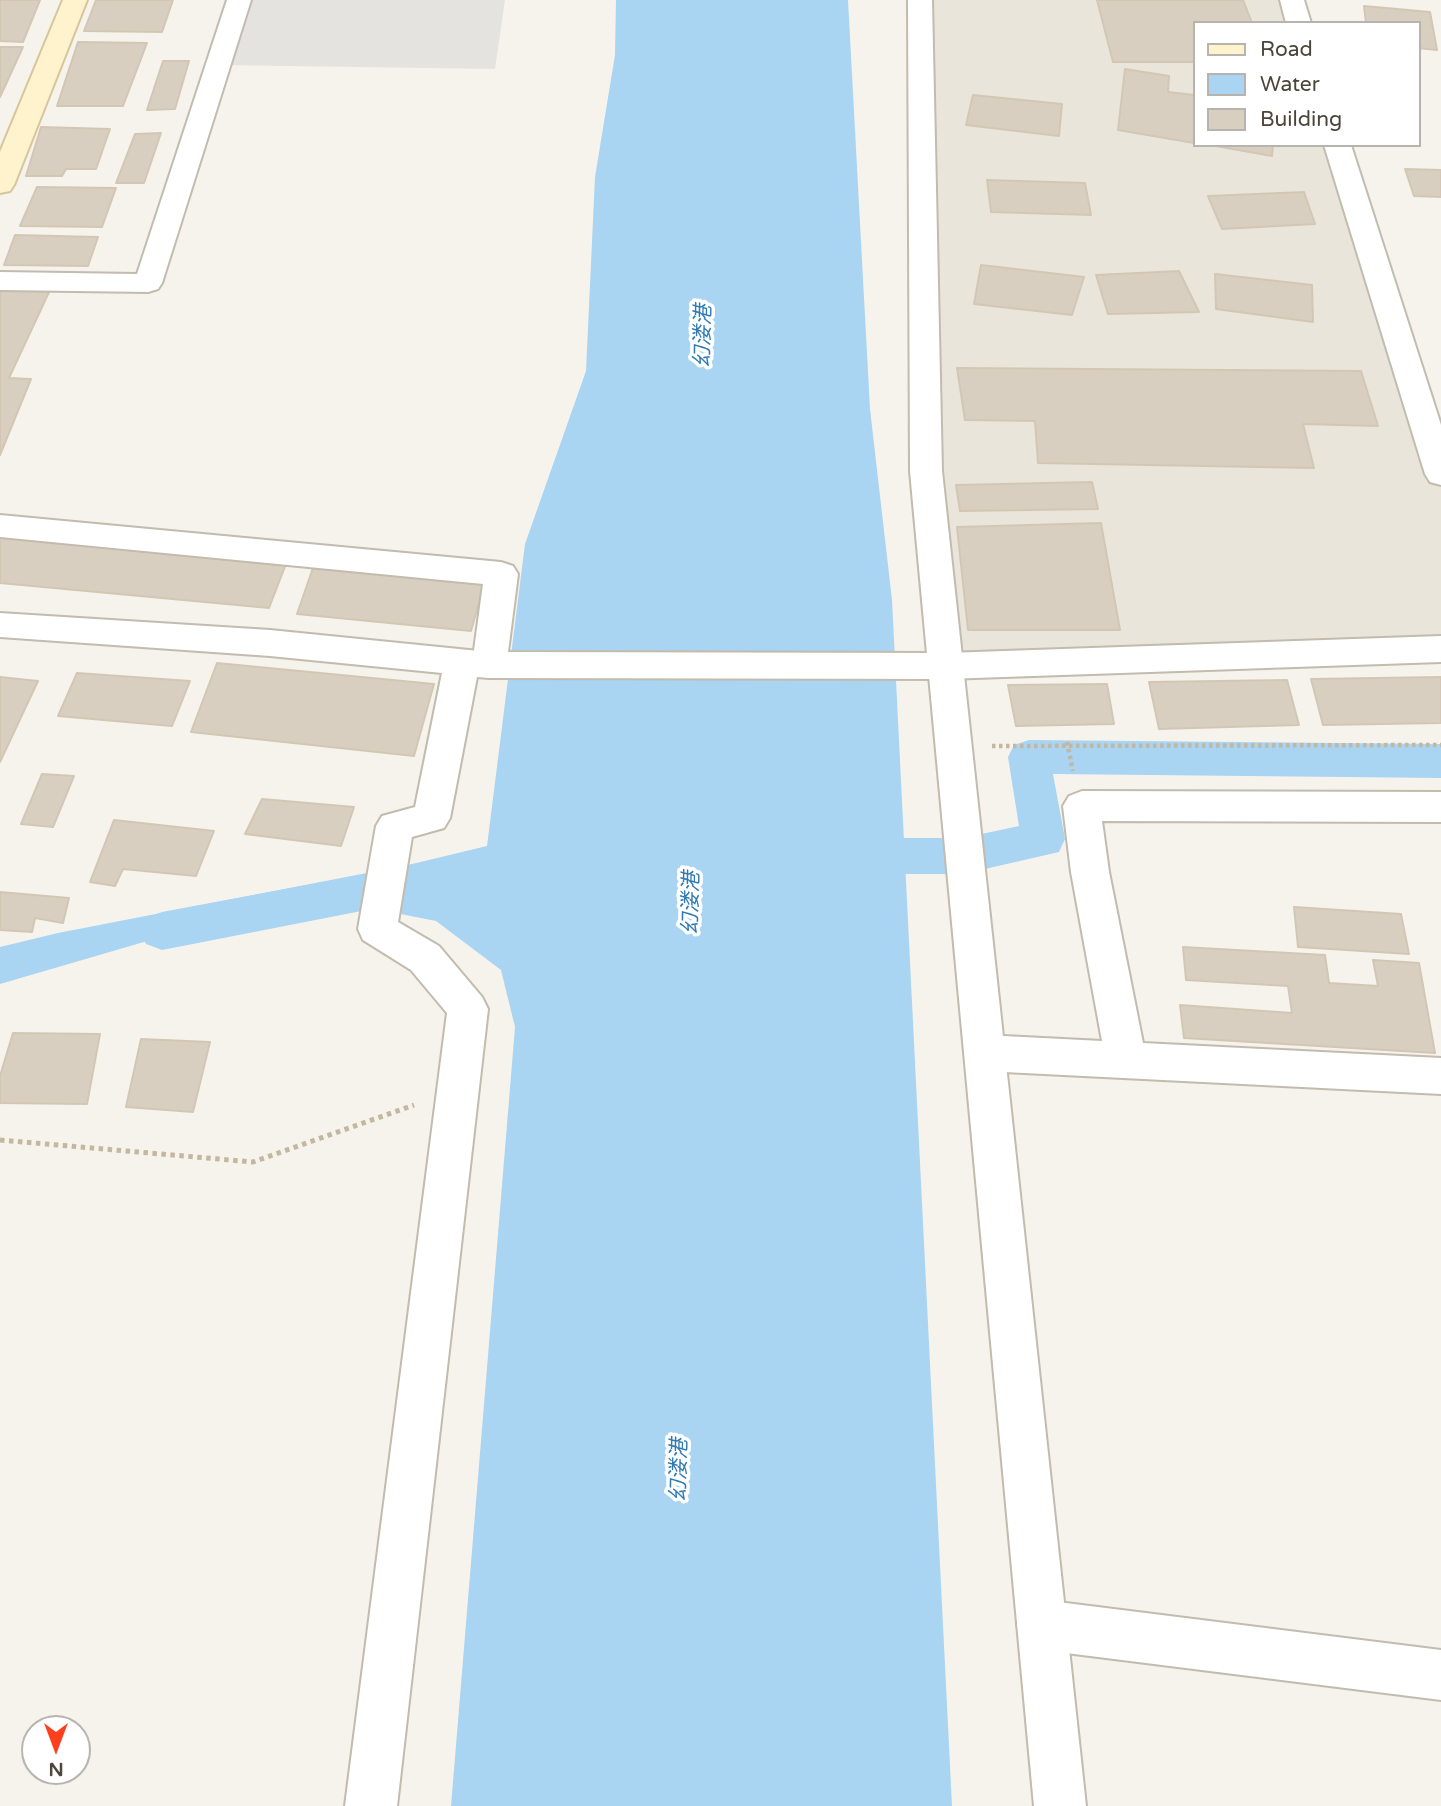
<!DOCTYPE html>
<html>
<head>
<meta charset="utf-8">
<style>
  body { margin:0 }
  #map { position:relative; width:1441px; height:1806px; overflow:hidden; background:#f6f3ec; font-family:"Varela Round",sans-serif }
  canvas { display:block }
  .legend { position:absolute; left:1193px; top:21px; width:228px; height:126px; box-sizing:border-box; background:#fff; border:2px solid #b7b4b0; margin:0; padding:9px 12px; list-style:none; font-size:21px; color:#4b4439 }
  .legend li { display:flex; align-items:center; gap:14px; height:35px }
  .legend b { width:35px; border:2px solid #b7b4b0 }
  .north { position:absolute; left:21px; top:1715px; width:70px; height:70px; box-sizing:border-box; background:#fff; border:2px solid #b7b4b0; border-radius:50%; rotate:180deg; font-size:19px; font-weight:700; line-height:28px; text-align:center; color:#4b4439 }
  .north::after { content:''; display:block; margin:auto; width:24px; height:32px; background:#fc3f1d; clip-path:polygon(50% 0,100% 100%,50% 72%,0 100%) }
</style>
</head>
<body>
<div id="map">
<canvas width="1441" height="1806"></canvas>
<ul class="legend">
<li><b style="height:9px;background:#fff3cd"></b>Road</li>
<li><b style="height:19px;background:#a9d4f2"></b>Water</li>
<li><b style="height:19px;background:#d8cfc1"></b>Building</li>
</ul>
<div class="north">N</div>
</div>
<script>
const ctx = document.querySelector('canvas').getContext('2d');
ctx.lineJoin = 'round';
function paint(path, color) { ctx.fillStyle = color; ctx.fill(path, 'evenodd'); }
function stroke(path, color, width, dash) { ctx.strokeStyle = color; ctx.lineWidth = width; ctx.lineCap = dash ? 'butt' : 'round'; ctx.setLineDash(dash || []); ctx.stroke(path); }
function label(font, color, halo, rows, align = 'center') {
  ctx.font = font + ' "Varela Round","Noto Sans SC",sans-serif'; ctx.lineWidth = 7; ctx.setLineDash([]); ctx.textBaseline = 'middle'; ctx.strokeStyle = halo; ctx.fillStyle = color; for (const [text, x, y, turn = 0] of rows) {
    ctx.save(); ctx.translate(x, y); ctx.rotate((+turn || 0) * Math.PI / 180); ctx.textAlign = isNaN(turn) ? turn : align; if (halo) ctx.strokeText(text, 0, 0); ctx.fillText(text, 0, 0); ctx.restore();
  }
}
const residential = new Path2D(`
  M920 0H1293L1301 23H1194V145H1341L1441 453V649L946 666Z`);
const parking = new Path2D(`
  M238 0H505L495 69 217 65Z`);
const water = new Path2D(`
  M616 0H848L870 409 892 600 952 1806H451L515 1027 501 970 436 921 305 895 0 984V947L58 933 408 865 487 846 525 544 586 371 595 177 615 55Z`);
const canal = new Path2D(`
  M1029 740 1441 744V778L1053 774 1065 839 1059 852 963 874H842L826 869 820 856 826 843 842 838H963L1019 826 1008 757 1014 745Z
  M387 870 403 875 410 888 403 901 387 906 162 950 146 944 139 931 146 918 162 912Z`);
const building = new Path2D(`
  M0 0H40L23 42 0 41Z
  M96 0H173L162 32 84 31Z
  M1097 0H1243L1252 23H1194V62H1113Z
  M1364 6 1430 12 1437 50 1418 48V23H1366Z
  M78 42 147 43 123 106H57Z
  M0 47H23L0 97Z
  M163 61H189L175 109 147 110Z
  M1125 69 1169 76 1168 92 1194 95V143L1118 130Z
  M973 95 1062 104 1059 136 966 125Z
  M41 127 110 129 96 169H66L62 176H26Z
  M161 133 144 183H116L135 134Z
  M1210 145H1273L1272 156Z
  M1405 169 1441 170V197L1414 196Z
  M987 180 1085 183 1091 215 991 212Z
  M37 187 116 188 102 227 20 226Z
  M1304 192 1315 224 1222 229 1208 196Z
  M15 235 98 237 88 266 4 265Z
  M981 265 1084 277 1072 315 974 304Z
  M1179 271 1199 312 1108 314 1096 275Z
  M1215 274 1312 285 1313 322 1216 309Z
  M0 289 50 290 9 378 31 379 0 455Z
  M957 368 1361 371 1378 426 1303 424 1314 468 1038 463 1035 421 965 420Z
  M1092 482 1098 509 960 511 956 485Z
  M1101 523 1120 630H968L957 527Z
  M0 536 286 564 269 608 0 583Z
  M314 565 485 582 471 631 297 614Z
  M217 663 434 684 414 756 191 732Z
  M77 673 190 681 172 726 58 716Z
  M0 677 38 681 0 762Z
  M1441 677V723L1323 725 1311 679Z
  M1287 680 1299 725 1159 729 1149 682Z
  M1107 684 1114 724 1016 726 1008 685Z
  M42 774 74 776 53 827 21 824Z
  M262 799 354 807 341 846 245 834Z
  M114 820 214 831 196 876 123 869 115 886 90 882Z
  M0 892 69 898 63 923 35 918 32 932 0 930Z
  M1294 907 1401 914 1409 954 1298 947Z
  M1183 947 1325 955 1329 983 1378 986 1373 960 1419 963 1435 1053 1184 1038 1180 1005 1292 1013 1288 986 1186 980Z
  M13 1033 100 1034 87 1104 0 1103V1076Z
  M141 1039 210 1042 193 1112 126 1107Z`);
const pathFar1 = new Path2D(`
  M1067 742 1073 771
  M992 746 1441 745`);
const path = new Path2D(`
  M0 1140 253 1162 414 1105`);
const minor = new Path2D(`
  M1280 0H1304L1311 23H1286Z
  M1324 145H1351L1441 425V485L1430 482 1425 474Z
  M0 515 501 562 513 566 518 574 508 652 946 653 1441 636V662L946 679 489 678 477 674 472 665 483 584 0 537Z
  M1082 791 1441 792V822L1102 821 1109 872 1143 1043 1441 1058V1094L984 1071 970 1066 964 1053 970 1040 984 1035 1102 1041 1071 872 1063 806 1069 796Z
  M1042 1600 1441 1650V1700L1042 1650 1024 1643 1017 1625 1024 1607Z`);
const tertiary = new Path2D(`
  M227 0H251L162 283 158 289 148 292 0 290V272L137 274Z
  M908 0H932L942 471 1086 1806H1034L910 471Z
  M0 613 270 630 489 652 501 656 506 665 501 674 489 678 477 677 450 818 444 828 412 837 398 922 439 946 482 997 488 1009 397 1806H345L447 1013 411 970 363 940 358 929 376 826 382 816 415 807 442 673 270 656 0 637Z`);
const secondary = new Path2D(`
  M63 0H87L14 185 10 191 0 193V152Z`);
const waterNames = [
  ["幻溇港",704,336,-89],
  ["幻溇港",692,903,-89],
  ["幻溇港",680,1470,-89]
];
paint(residential, '#eae5da');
paint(parking, '#e5e3e0');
paint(water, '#a9d4f2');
paint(canal, '#a9d4f2');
paint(building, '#d8cfc1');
stroke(building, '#d3c7b4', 2);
stroke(minor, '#c2bbae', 4);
stroke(tertiary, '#c2bbae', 4);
stroke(secondary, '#d6c79b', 4);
stroke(pathFar1, '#c4b79f', 4.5, [3.5, 3.5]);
stroke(path, '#c4b79f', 5, [4.5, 4.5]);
paint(minor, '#fff');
paint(tertiary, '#fff');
paint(secondary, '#fff3cd');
label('italic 21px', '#2e7ab2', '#fff', waterNames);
</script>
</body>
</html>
